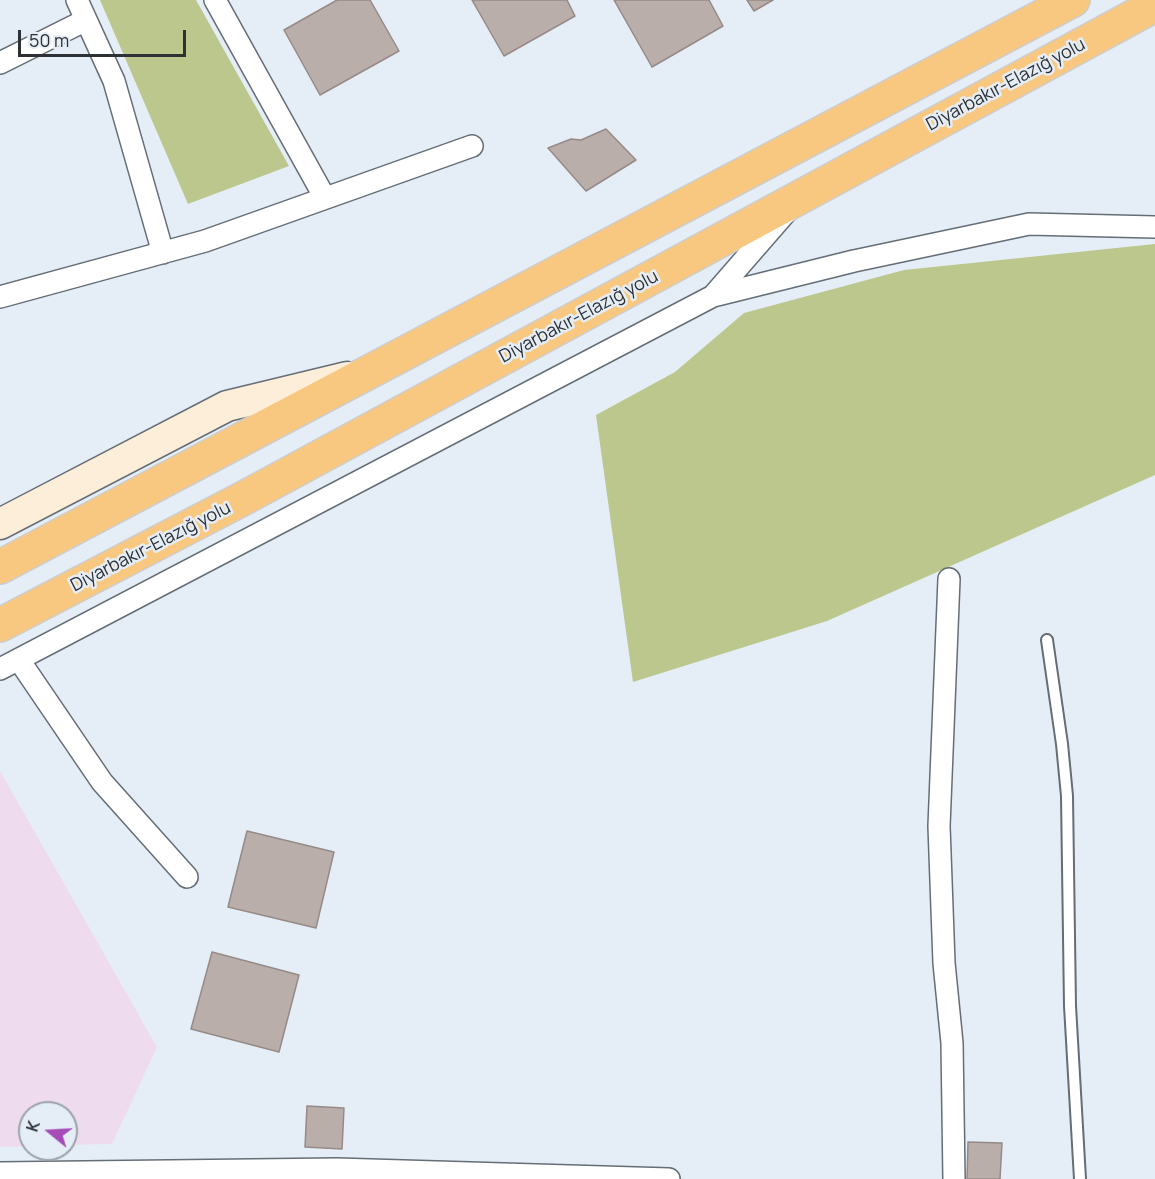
<!DOCTYPE html>
<html>
<head>
<meta charset="utf-8">
<style>
  body { margin:0 }
  #map { position:relative; width:1155px; height:1179px; overflow:hidden; background:#e5eef7; font-family:Manrope,sans-serif }
  canvas { display:block }
  .north { position:absolute; left:18px; top:1101px; width:60px; height:60px; box-sizing:border-box; background:#e5eef7; border:2px solid #9ba2a9; border-radius:50%; rotate:288deg; font-size:16px; font-weight:700; line-height:24px; text-align:center; color:#2d3034 }
  .north::after { content:''; display:block; margin:auto; width:21px; height:27px; background:#a54cb8; clip-path:polygon(50% 0,100% 100%,50% 72%,0 100%) }
  .scale { position:absolute; left:18px; top:30px; width:168px; height:27px; box-sizing:border-box; border:3px solid #2d3034; border-top:0; padding-left:8px; font-size:18px; line-height:21px; white-space:nowrap; color:#2d3034; -webkit-text-stroke:4px #e5eef7; paint-order:stroke }
</style>
</head>
<body>
<div id="map">
<canvas width="1155" height="1179"></canvas>
<div class="north">K</div>
<div class="scale">50 m</div>
</div>
<script>
const ctx = document.querySelector('canvas').getContext('2d');
ctx.lineJoin = 'round';
function paint(path, color) { ctx.fillStyle = color; ctx.fill(path, 'evenodd'); }
function stroke(path, color, width, dash) { ctx.strokeStyle = color; ctx.lineWidth = width; ctx.lineCap = dash ? 'butt' : 'round'; ctx.setLineDash(dash || []); ctx.stroke(path); }
function label(font, color, halo, rows, align = 'center') {
  ctx.font = font + ' Manrope,sans-serif'; ctx.lineWidth = 5; ctx.setLineDash([]); ctx.textBaseline = 'middle'; ctx.strokeStyle = halo; ctx.fillStyle = color; for (const [text, x, y, turn = 0] of rows) {
    ctx.save(); ctx.translate(x, y); ctx.rotate((+turn || 0) * Math.PI / 180); ctx.textAlign = isNaN(turn) ? turn : align; if (halo) ctx.strokeText(text, 0, 0); ctx.fillText(text, 0, 0); ctx.restore();
  }
}
const education = new Path2D(`
  M0 771 157 1047 112 1144 66 1145V1113H30V1146L0 1147Z`);
const green = new Path2D(`
  M100 0H196L289 166 188 204Z
  M1155 244V475L827 621 633 682 596 415 675 372 744 313 904 270Z`);
const building = new Path2D(`
  M337 0H370L399 51 320 95 284 30Z
  M472 0H567L575 16 504 56Z
  M614 0H709L723 26 652 67Z
  M747 0H773L754 11Z
  M606 129 636 160 586 191 548 148 571 139 581 140Z
  M247 831 334 852 316 928 228 907Z
  M212 952 299 975 279 1052 191 1029Z
  M307 1106 344 1108 342 1149 305 1147Z
  M968 1142 1002 1143 1000 1179H967Z`);
const lane = new Path2D(`
  M1047 640 1062 744 1067 796 1070 1006 1080 1179`);
const street = new Path2D(`
  M77 0 114 81 163 253
  M215 0 325 198
  M0 63 86 20
  M713 296 854 261 1029 224 1155 227
  M0 297 205 241 472 146
  M949 579 939 826 944 963 952 1043 954 1179
  M19 660 102 782 187 877
  M0 669 713 296 787 211
  M0 1173 337 1169 669 1179`);
const secondary = new Path2D(`
  M0 524 227 406 347 377`);
const highway = new Path2D(`
  M0 567 1073 0
  M0 625 244 498 1155 5`);
const streetNames = [
  ["Diyarbakır-Elazığ yolu",1006,85,-28],
  ["Diyarbakır-Elazığ yolu",579,317,-28],
  ["Diyarbakır-Elazığ yolu",151,547,-27]
];
paint(education, '#eedcee');
paint(green, '#bcc78e');
paint(building, '#baaeaa');
stroke(building, '#968a87', 1.5);
stroke(lane, '#656d75', 14);
stroke(street, '#656d75', 24);
stroke(secondary, '#656d75', 33);
stroke(highway, '#cdcdce', 36);
stroke(lane, '#fff', 10);
stroke(street, '#fff', 21);
stroke(secondary, '#fdeed9', 30);
stroke(highway, '#f9c880', 33);
label('18px', '#2d3034', '#e5eef7', streetNames);
</script>
</body>
</html>
